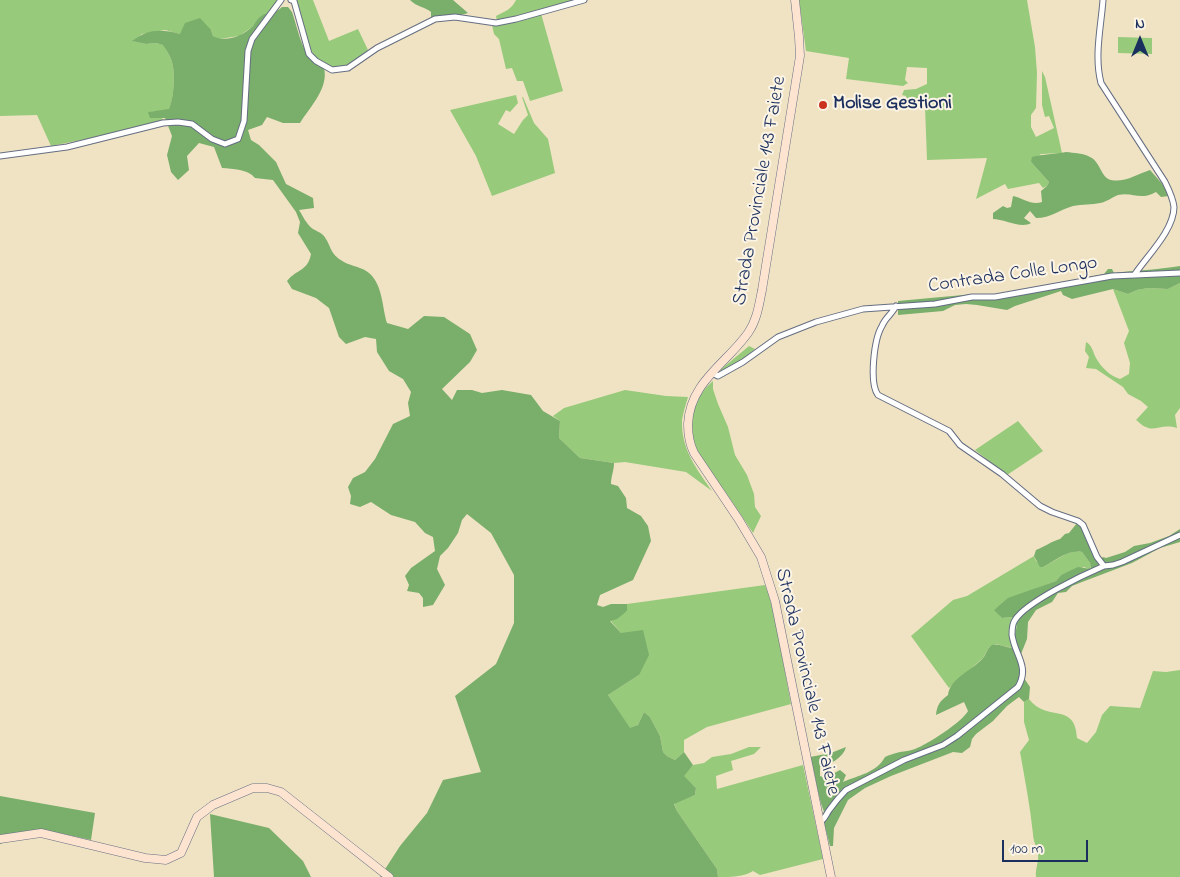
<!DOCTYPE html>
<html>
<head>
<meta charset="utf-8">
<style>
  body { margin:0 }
  #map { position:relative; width:1180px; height:877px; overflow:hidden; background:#f0e3c4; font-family:"Indie Flower",sans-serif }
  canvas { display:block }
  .north { position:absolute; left:1115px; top:15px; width:50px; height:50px; -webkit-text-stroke:4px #fcf5e5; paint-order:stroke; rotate:0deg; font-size:14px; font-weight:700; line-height:20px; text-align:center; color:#1b2f5e }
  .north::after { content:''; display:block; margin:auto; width:18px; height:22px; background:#1b2f5e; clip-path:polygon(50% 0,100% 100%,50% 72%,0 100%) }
  .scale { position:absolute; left:1002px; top:840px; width:86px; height:22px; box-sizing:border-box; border:2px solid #1b2f5e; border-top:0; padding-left:6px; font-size:15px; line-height:18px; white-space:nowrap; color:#1b2f5e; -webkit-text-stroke:4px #fcf5e5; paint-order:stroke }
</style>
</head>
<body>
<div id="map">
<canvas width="1180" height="877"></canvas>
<div class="north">N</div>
<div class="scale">100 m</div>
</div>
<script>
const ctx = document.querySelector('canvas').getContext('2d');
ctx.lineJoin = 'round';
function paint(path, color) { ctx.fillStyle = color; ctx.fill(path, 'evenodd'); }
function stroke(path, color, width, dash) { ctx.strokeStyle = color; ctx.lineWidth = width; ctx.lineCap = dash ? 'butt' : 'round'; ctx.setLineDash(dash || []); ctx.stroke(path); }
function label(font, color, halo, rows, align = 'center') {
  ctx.font = font + ' "Indie Flower",sans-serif'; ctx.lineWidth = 4; ctx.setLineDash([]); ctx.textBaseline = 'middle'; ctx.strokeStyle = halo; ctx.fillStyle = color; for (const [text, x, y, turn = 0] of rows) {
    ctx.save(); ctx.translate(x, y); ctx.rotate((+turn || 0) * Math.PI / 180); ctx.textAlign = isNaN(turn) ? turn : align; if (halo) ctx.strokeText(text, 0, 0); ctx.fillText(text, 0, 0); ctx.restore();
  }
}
const green = new Path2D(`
  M0 0H277L269 14 261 16 252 27 239 36 219 39 213 36 211 30 180 34 165 30 142 34 133 41 146 44 156 43 164 45C166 49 169 54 171 59 176 71 174 98 169 110L149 112 165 120 106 135 51 146 37 115 0 116Z
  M295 0H313L329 41 358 29 368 50C360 56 351 65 342 67 307 72 302 23 295 0Z
  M516 0H574L540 10 563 91 530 101 523 81H517L512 68 506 69 499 39 494 34 492 25H498L496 16C504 12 512 9 516 0Z
  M799 0H1027L1035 47 1037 73 1036 108 1031 115V127L1036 137 1054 128 1049 116 1045 117 1042 105V71L1045 77 1062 153 1041 154 1031 162 1049 182 1047 186 1043 188 1039 183 1008 189 1005 184 976 199 987 158 927 160 925 107 906 105V96L902 95 904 90 916 89 927 84V68L907 67 905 80 908 83 903 86 846 79 849 58 806 51Z
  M1118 37 1152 38V54L1118 53Z
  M516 95 518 103 510 112 506 110 498 124 514 134 523 120 528 115 522 97H523L534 123 548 139 555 173 492 196 476 156 450 110Z
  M1180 283V408L1175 415 1177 428C1162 423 1155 432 1146 427 1142 426 1139 422 1136 420L1148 407 1141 401 1128 394 1123 387 1096 369 1086 368 1089 357 1085 351 1086 342C1092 345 1093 352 1096 358 1101 367 1110 376 1120 379L1129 374 1130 363 1124 343 1129 331 1113 289 1128 294 1137 290 1148 288 1168 289Z
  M749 346 755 349C745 357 731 370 719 371Z
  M713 381V389L718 404 728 427 735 455 747 475 754 494 755 507 761 516 753 533C740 513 727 494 713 475 706 464 695 451 693 437 690 416 696 395 713 381Z
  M625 390 666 396 688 397C686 404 683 413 682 420 681 449 696 468 712 491L686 472 625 462 614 463 580 458 559 438 560 421 553 416 564 408Z
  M1018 421 1043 451 1007 475 975 450Z
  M1076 551 1082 552 1090 563 1091 570 1084 567 1069 572 1061 575 1056 581 1037 588 995 609 1002 618 1012 617 1017 625 1012 648 996 644 989 647 983 658 949 688 911 636 953 600 967 596 1034 556 1036 561 1043 567 1066 554Z
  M765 585 769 595 775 619 791 704 707 727 684 740V752L675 760 667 756 663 752 660 736 650 717 644 712 638 725 630 729 608 695 639 675 621 633 610 620 627 611V604Z
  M1180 670V877H1036C1035 869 1039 862 1038 854 1037 847 1033 841 1033 834 1030 806 1025 780 1020 752L1029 740 1024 722V702L1029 699C1047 723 1075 701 1077 738L1087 743 1096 732 1102 715 1110 706 1140 708 1153 671 1166 672Z
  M749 747H761L754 754 731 761 733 770 716 776 717 789 803 765 823 859 760 875 753 871C744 877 730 877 718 877L717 869 677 811 674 803 695 795 696 788 683 776 693 765 704 763 712 757 731 754Z`);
const forest = new Path2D(`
  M410 0H453L468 13C457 17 443 16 431 18V12C425 7 417 7 410 0Z
  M282 7H288L292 12C300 35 301 56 324 68 329 88 310 107 300 123H283L267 117 262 125 248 130 251 140 259 145 276 162 286 184 313 198 314 208 299 210C303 216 306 224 313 229 316 231 320 232 323 235 332 245 328 253 344 262 351 266 362 267 369 273 383 285 382 307 387 323L408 329 424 316 444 317 470 334 477 350 470 362 442 389 452 400 457 390H472L482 393 502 390 531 395 543 411 560 421 559 438 580 458 614 463C614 471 611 476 611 484L618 486 626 498 627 508 641 516 648 526 651 541 633 580 600 595 597 605 603 607 611 604H627V611L617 619 610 621 621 633 643 630 649 655 639 675 608 695 630 728 638 725 644 712 650 717 660 736 663 752 667 756 675 760 684 752 693 765 684 776 696 788 695 795 674 804 677 811 717 869 718 877H380L400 846 427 813 443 780 481 772 455 696 496 664 514 623V575L491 533 467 514 462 520 458 533 448 548 440 556 437 569 445 585 433 605 423 607V598L419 593 407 591 409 585 405 576 411 568 435 551 433 537 425 533 415 522 391 515 371 502 360 507 350 504 351 496 348 487 353 478 365 472 375 459 393 424 410 416 408 403 411 392 403 379 389 371 377 352 376 339 365 337 346 344 339 337 329 308 316 298 292 289 287 281C297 269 308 271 311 254L298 233 300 222 296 212 273 180 255 178C248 169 233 169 222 168L214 147 199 143 187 156 189 170 178 180 171 172 167 155 172 136 165 118H150L148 112 169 109C174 98 176 71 171 59 169 54 166 49 163 45L156 43 146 44 132 41C148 29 161 29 180 34L185 23 200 18 211 30 213 36C226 43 243 36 253 26 255 23 258 18 261 16 269 11 272 16 282 7Z
  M1066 152C1074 153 1084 153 1090 157 1100 161 1101 178 1111 180 1124 183 1138 174 1150 170L1164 186 1169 196 1161 197 1156 192C1140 201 1134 192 1118 195 1112 197 1107 202 1100 203 1092 205 1082 204 1073 206 1059 210 1051 218 1036 218L1030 211 1024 218 1031 223C1021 229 1004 219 993 219V213L1003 206 1007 208 1011 207 1013 196C1023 198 1032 206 1042 202L1041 191 1047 186 1049 182 1031 162 1032 157C1043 154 1055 154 1066 152Z
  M1180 266V283L1168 289 1148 288 1137 290 1128 294 1113 289 1072 299 1063 295 1061 291 1015 306 1007 310 977 305 966 304 955 305 943 311 898 315V301L974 294H999L1104 274 1108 269H1112L1114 273C1136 270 1157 270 1180 266Z
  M1077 523 1082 525 1098 562 1103 557 1106 558 1125 552 1134 546 1150 543 1169 536 1180 529V542L1160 548 1132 563 1082 582 1072 586 1066 592 1058 593 1052 602 1036 610 1028 622 1027 639 1019 659 1022 675 1030 687 1029 699 1024 702 1019 697 1007 706 993 721 976 734 972 739 970 747 962 753 953 752 891 776 865 788 848 800 834 828 833 846H830L822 815 824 812C817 794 816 776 810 757L831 753 846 747C843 758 831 764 820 767V776L825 778 840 770 846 775 843 782C859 775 876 773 885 757 889 755 895 753 900 752 905 751 909 751 915 749 928 744 962 722 968 711L964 702 936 715C937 705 940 701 948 695 950 678 973 670 983 658 987 653 987 648 992 645 998 643 1005 647 1012 648L1017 625 1012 617 1002 618 994 610 1008 598 1056 581 1061 575 1078 567 1091 569 1090 563 1082 552C1068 549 1055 561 1043 567H1040L1034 556 1036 550C1044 547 1052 541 1060 539L1065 534 1069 533Z
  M0 796 95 813 91 840 41 829 0 844Z
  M210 814 269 828 303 861 311 877H214Z`);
const street = new Path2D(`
  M291 0 294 1 309 54 316 61 332 70 348 68 377 48 435 19 455 17 496 23 516 19 584 0
  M1103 0C1101 27 1094 56 1101 83L1165 182C1169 190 1173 198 1174 207 1174 230 1147 256 1135 274
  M0 156 67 147 163 123 178 122 192 124 212 139 225 144 238 139 244 121 248 51 252 39 281 0
  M896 306C892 314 885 318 882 326 874 339 869 383 878 395L949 431 960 445 1002 474 1040 506 1052 512 1078 521 1083 525 1097 557 1104 566 1113 565 1122 562 1180 535
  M712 373 718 376 743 362 778 337 816 322 863 309 935 304 972 297H995L1112 276 1180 273
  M820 822C825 819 826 814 830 809 835 802 840 796 846 790L904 760 943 745 957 736 1018 687C1030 666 1015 656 1012 635 1012 631 1012 624 1015 620 1026 602 1083 575 1104 566`);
const secondary = new Path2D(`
  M795 0 799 37 800 56 762 290C759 305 757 320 748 333 726 364 690 382 688 424 688 434 689 443 694 453L739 520 761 557 775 601 831 877
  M0 839 41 833 145 858 166 860 181 853 197 817 213 805 253 788H267L281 792 389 877`);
const markers = [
  [823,105,5,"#c8321e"]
];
const poiNames = [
  ["Molise Gestioni",833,105]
];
const streetNames = [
  ["Strada Provinciale 143 Faiete",761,191,-80],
  ["Contrada Colle Longo",1013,276,-8],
  ["Strada Provinciale 143 Faiete",806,682,77]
];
paint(green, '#97ca7b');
paint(forest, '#79ae6b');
stroke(street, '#666e82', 7);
stroke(secondary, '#666e82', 9);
stroke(street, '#fff', 5);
stroke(secondary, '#fde4d1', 8);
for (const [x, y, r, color] of markers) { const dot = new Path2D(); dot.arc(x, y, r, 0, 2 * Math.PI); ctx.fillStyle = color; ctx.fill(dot); stroke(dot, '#fcf5e5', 2); }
label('bold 20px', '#1b2f5e', '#fcf5e5', poiNames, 'left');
label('20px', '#1b2f5e', '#fcf5e5', streetNames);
</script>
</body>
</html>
